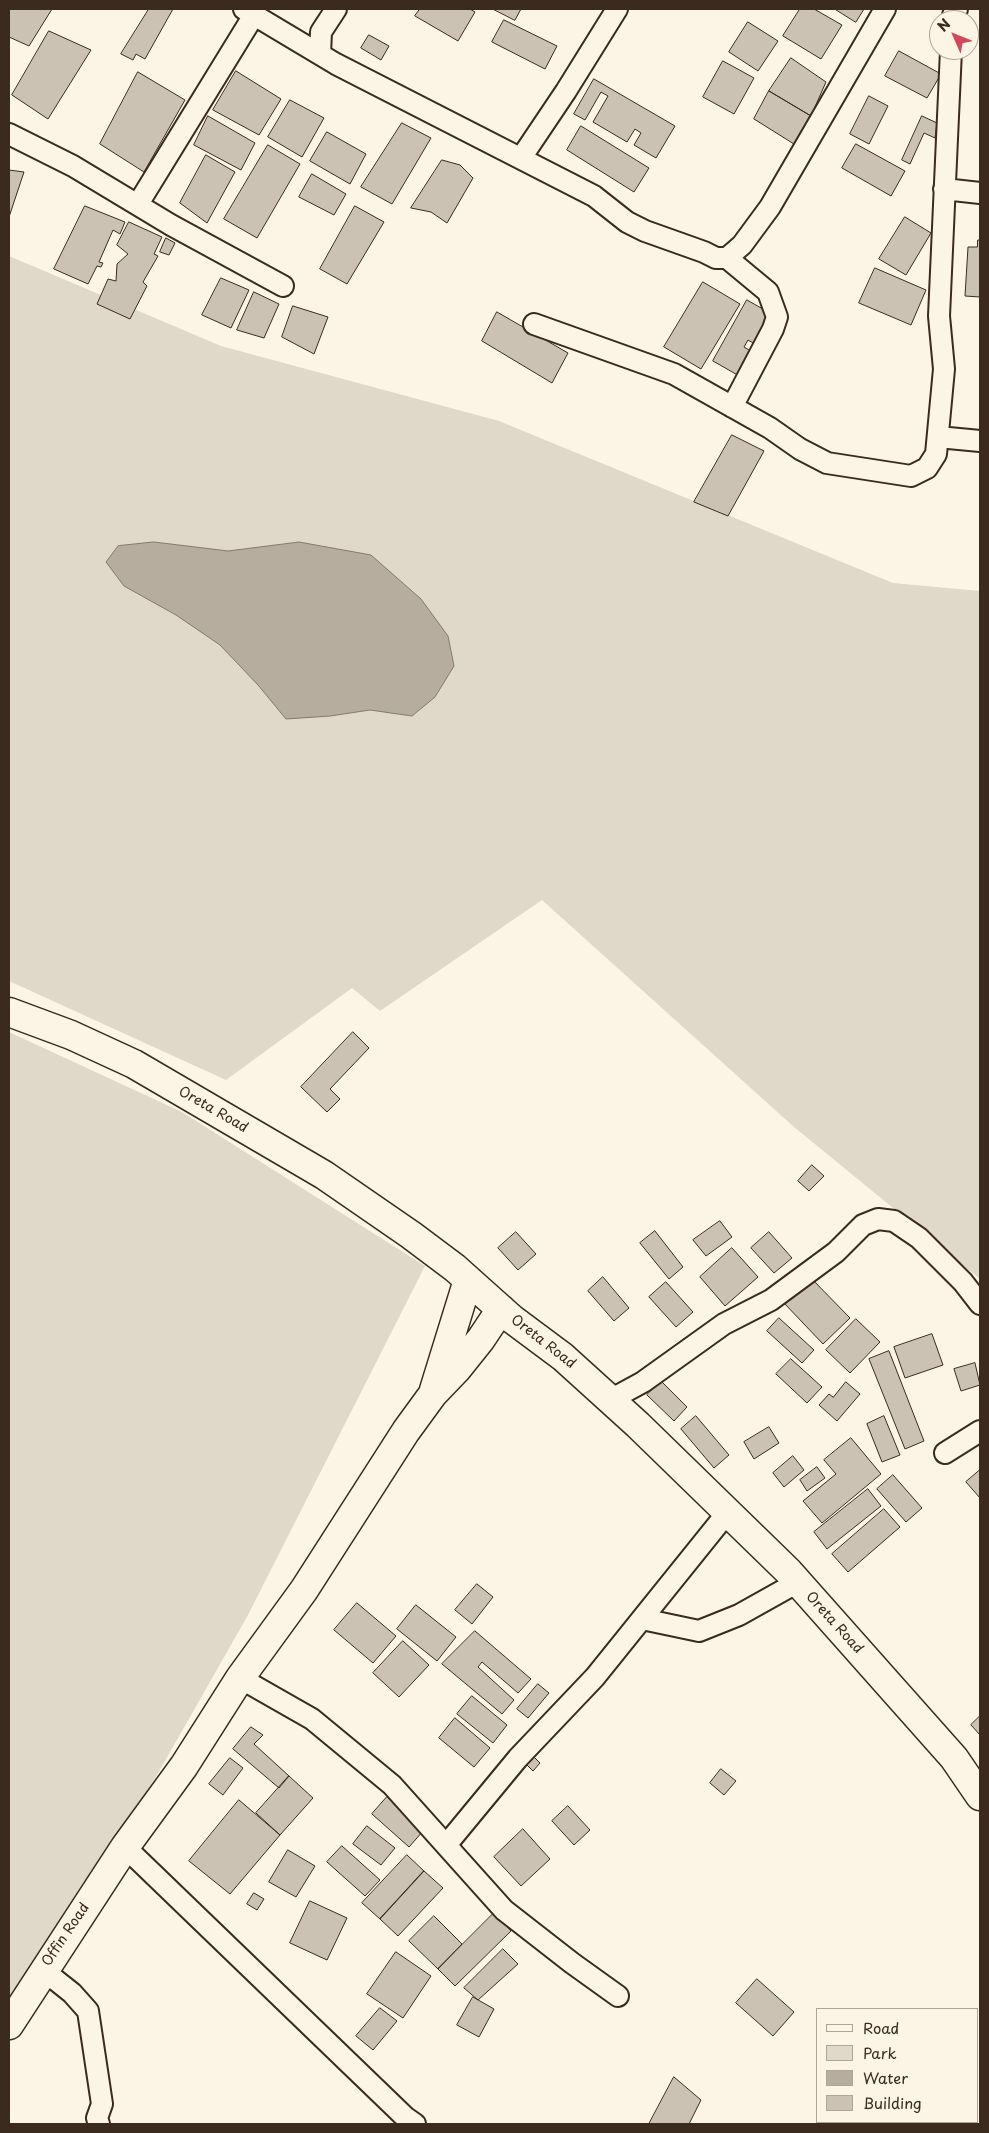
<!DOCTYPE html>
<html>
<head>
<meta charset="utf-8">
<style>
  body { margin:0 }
  #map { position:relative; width:989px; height:2133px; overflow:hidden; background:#fcf5e5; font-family:"Playpen Sans",sans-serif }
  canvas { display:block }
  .frame { position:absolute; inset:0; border:10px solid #3b2a1e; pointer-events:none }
  .legend { position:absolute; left:816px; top:2008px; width:162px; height:115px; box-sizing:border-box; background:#fcf5e5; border:1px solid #afa495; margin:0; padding:6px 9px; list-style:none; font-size:15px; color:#3b2a1e }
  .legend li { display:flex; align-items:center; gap:10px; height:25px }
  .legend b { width:25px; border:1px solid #afa495 }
  .north { position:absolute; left:929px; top:10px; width:50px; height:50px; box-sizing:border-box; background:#fcf5e5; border:1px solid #afa495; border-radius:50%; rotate:314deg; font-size:14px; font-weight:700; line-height:20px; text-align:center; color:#3b2a1e }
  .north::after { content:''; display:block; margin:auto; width:18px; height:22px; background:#d1495b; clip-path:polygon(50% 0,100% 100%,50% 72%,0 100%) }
</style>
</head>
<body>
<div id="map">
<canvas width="989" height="2133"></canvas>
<div class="frame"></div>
<ul class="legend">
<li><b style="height:6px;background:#fcf5e5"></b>Road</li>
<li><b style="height:14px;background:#e0d8c8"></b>Park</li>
<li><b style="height:14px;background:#b7ad9e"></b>Water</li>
<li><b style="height:14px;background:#ccc2b3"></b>Building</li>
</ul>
<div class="north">N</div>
</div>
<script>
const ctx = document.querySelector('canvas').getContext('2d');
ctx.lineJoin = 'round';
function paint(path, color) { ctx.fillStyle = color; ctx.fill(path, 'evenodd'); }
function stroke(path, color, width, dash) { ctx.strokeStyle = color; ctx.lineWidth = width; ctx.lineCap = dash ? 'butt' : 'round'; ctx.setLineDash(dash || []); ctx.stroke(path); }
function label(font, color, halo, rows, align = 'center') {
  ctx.font = font + ' "Playpen Sans",sans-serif'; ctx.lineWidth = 4.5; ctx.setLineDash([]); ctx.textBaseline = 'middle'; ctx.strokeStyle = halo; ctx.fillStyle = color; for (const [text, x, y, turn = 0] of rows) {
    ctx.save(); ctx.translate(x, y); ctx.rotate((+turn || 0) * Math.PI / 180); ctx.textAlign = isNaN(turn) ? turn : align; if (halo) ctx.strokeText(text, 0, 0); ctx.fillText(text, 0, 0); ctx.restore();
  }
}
const green = new Path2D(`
  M9 256 221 346 499 421 893 583 980 591V1279L794 1127 542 900 380 1011 352 988 226 1080 9 981Z
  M9 1032 182 1112 425 1266 248 1615 157 1775 9 2004Z`);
const water = new Path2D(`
  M154 542 228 551 299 542 371 555 421 599 448 636 454 666 435 697 412 716 370 710 330 716 286 719 258 685 220 645 176 615 124 586 106 562 118 546Z`);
const building = new Path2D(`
  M9 9H52L29 46 9 37Z
  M149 9H173L145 59 136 54 133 60 121 54Z
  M420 9H470L475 12 458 41 415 16Z
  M493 9H521L515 20Z
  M800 9H814L842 25 821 59 783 36Z
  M835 9H864L856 22Z
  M504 20 557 46 545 69 492 42Z
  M748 22 778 41 758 71 729 52Z
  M49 31 91 50 48 119 12 95Z
  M369 35 389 46 381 60 361 48Z
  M899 51 941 74 927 98 885 76Z
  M791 58 826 82 811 116 769 91Z
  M723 61 754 78 734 114 703 97Z
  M236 71 281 99 259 135 213 110Z
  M138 72 185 100 144 172 100 144Z
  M594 79 675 126 656 158 634 145 641 133 635 129 627 142 593 122 608 96 601 92 585 120 574 114Z
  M769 91 811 116 794 144 754 119Z
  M869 96 888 106 869 144 850 134Z
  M290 100 324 118 302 157 268 137Z
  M208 116 255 143 241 170 194 145Z
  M922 116 937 123 935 138 924 133 910 164 902 160Z
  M402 123 431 138 392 204 361 187Z
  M581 126 649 168 634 192 567 150Z
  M327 132 366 154 350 184 310 161Z
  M856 144 905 171 891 196 842 168Z
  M268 145 300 164 257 238 224 219Z
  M206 155 235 172 207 223 180 203Z
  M442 160 460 165 473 178 447 223 431 212 411 208Z
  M9 170 24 172 9 217Z
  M312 174 346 194 334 215 299 197Z
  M85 206 125 222 120 234 113 230 99 262 103 263 101 267 97 266 88 284 54 269Z
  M355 206 384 222 347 284 320 269Z
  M905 217 931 233 906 275 879 259Z
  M129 222 162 237 154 254 158 256 143 282 147 286 130 319 97 304 108 279 116 281 117 264 128 254 117 245Z
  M166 238 175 243 169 255 160 252Z
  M978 240H980V297L965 296 968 247H977Z
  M875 268 926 290 911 325 859 303Z
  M221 278 249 290 231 328 202 315Z
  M703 282 740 304 701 369 664 347Z
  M254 292 279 304 264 338 237 330Z
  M747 300 777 317 760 347 748 340 744 347 754 353 741 377 713 361Z
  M293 306 328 317 314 354 282 337Z
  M497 312 568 353 552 383 482 341Z
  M732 435 764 451 728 516 694 502Z
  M353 1032 369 1048 330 1089 340 1099 327 1112 301 1087Z
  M812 1165 824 1176 809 1191 798 1181Z
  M720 1221 732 1237 706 1256 693 1240Z
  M655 1231 683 1267 669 1279 640 1243Z
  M516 1232 536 1254 518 1270 498 1248Z
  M769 1232 792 1258 774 1273 751 1248Z
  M732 1248 758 1277 725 1306 700 1277Z
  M809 1276 850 1318 823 1344 783 1302Z
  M603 1277 629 1308 614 1321 588 1291Z
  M666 1282 693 1312 676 1327 649 1297Z
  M779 1318 814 1350 802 1363 767 1331Z
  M856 1319 880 1342 850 1373 826 1350Z
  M932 1334 943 1365 905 1378 894 1347Z
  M889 1351 924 1441 905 1449 869 1359Z
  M791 1359 822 1387 807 1403 776 1374Z
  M975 1363 980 1385 961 1391 954 1369Z
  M661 1381 687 1407 674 1421 647 1395Z
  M846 1382 860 1394 837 1421 819 1405 829 1394 833 1397Z
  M696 1416 729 1455 714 1468 681 1429Z
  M884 1416 900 1455 882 1462 867 1424Z
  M769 1427 779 1443 754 1459 744 1442Z
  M851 1438 881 1474 822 1523 803 1501 836 1474 824 1460Z
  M793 1456 804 1470 784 1487 773 1473Z
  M817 1467 825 1478 807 1491 800 1480Z
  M980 1470V1498L966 1482Z
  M893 1475 922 1508 906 1522 877 1489Z
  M868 1489 881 1506 827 1549 814 1532Z
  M884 1509 900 1527 848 1572 832 1554Z
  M477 1584 493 1597 472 1624 455 1610Z
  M357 1603 396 1636 373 1663 334 1630Z
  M416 1605 456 1637 437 1661 397 1629Z
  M475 1631 531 1679 518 1693 482 1662 478 1667 514 1700 502 1714 442 1664Z
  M403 1641 429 1665 399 1697 373 1673Z
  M538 1684 549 1693 528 1718 517 1709Z
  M472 1696 507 1725 493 1743 457 1714Z
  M980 1716V1735L971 1725Z
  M455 1718 490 1748 474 1767 439 1738Z
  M251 1727 263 1735 254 1744 289 1776 279 1788 233 1749Z
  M530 1753 540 1763 533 1771 523 1761Z
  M230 1758 243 1768 223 1795 209 1784Z
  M721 1769 736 1781 724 1795 710 1783Z
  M289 1776 313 1798 280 1835 256 1813Z
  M387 1797 424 1830 409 1847 372 1814Z
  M239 1800 280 1835 230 1894 189 1861Z
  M568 1806 590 1830 574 1845 552 1821Z
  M367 1826 395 1848 381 1865 353 1844Z
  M523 1829 550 1859 521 1886 494 1857Z
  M342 1846 380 1880 365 1896 327 1862Z
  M288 1850 315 1866 296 1897 269 1882Z
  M407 1855 424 1871 380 1919 362 1903Z
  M424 1871 443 1888 398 1936 380 1919Z
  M254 1893 264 1899 257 1910 247 1904Z
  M310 1901 347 1918 327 1960 290 1943Z
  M494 1913 511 1931 455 1986 438 1969Z
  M434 1916 462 1944 438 1969 409 1941Z
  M503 1949 518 1964 478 2000 464 1988Z
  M396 1952 431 1976 403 2018 367 1994Z
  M757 1979 794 2012 773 2036 736 2003Z
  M473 1997 494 2009 479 2037 457 2025Z
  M380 2008 397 2021 373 2050 356 2036Z
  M674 2077 701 2100 689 2124H649Z`);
const street = new Path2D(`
  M244 9 336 64 594 196 627 222 645 231 704 252 716 258H727L742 245 770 207 885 9
  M953 20V15L957 9
  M320 54 321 32 336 9
  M9 134 73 166 171 225 283 286
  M521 158 566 91 617 9
  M944 189 980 193
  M138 204 254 15
  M727 258 768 292 777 317 773 329 732 407
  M534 324 674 374 770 428 800 449 827 463 911 476 927 468 936 454 944 369 939 316 951 50
  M938 437 980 441
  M610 1400 643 1382 724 1324 771 1300 836 1252 863 1225 878 1219 894 1221 919 1238 963 1282 980 1304
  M945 1453 980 1431
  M642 1619 699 1631 739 1615 798 1582
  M240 1678 312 1719 392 1785 504 1910 572 1963 618 1996
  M447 1844 518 1758 595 1677 727 1513
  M125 1847 405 2117 415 2124
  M43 1970 72 1993 88 2011 102 2104 97 2118 99 2124`);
const secondary = new Path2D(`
  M9 1012 71 1035 134 1064 324 1175 411 1235 455 1268 512 1319 563 1357 638 1425 788 1571 954 1758 980 1796
  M434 1390 468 1280
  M9 2025 125 1847 184 1766 240 1678 304 1590 406 1431 433 1394 457 1369 481 1339 501 1309`);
const streetNames = [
  ["Oreta Road",213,1110,30],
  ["Oreta Road",543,1342,38],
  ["Oreta Road",834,1623,48],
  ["Offin Road",66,1935,-56]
];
paint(green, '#e0d8c8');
paint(water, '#b7ad9e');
stroke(water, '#85796b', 1);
paint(building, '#ccc2b3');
stroke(building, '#3b2a1e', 1);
stroke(street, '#3b2a1e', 24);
stroke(secondary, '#3b2a1e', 31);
stroke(street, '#fcf5e5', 20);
stroke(secondary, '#fcf5e5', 28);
label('14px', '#3b2a1e', '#fcf5e5', streetNames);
</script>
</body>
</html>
